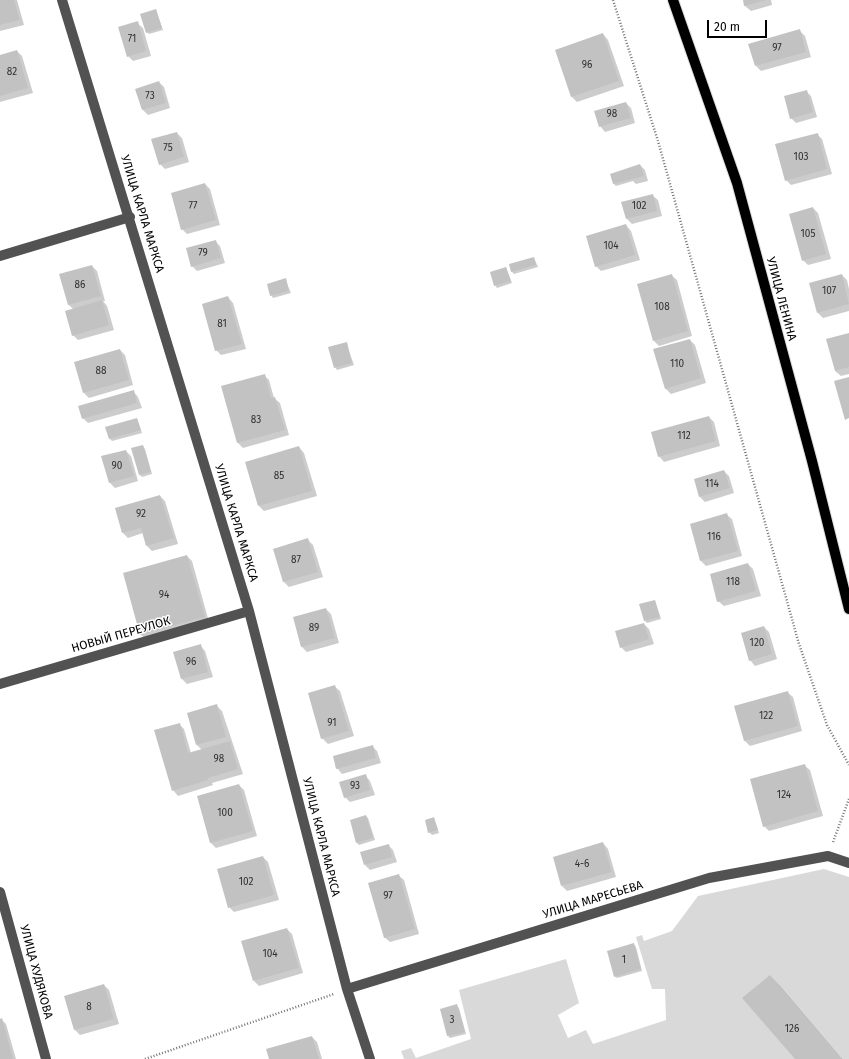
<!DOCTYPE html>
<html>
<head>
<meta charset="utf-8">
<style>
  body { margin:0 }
  #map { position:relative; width:849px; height:1059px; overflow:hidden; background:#fff; font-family:"Fira Sans",sans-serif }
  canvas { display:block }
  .scale { position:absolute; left:707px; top:20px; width:60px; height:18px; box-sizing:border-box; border:2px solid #000; border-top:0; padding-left:5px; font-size:12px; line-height:14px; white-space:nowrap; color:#000; -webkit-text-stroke:3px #fff; paint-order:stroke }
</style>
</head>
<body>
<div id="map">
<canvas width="849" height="1059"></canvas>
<div class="scale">20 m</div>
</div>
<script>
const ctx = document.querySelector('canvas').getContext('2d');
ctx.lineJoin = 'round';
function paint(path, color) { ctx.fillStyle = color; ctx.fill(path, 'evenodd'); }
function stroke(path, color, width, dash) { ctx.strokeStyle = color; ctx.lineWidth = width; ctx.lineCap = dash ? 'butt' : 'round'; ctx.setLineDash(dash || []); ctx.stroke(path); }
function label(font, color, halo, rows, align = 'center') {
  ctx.font = font + ' "Fira Sans",sans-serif'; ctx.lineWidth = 3; ctx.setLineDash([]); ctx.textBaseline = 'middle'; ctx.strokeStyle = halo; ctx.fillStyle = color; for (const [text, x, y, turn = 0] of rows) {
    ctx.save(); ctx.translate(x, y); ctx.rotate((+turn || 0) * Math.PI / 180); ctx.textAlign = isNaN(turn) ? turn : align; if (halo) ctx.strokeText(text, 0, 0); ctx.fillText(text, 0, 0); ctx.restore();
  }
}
const green = new Path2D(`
  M824 869 849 877V1059H404L401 1051 411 1048 416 1058 471 1039 459 990 566 959 579 1003 558 1015 568 1038 586 1030 593 1044 666 1020 665 989H652L636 937 642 935 644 941 672 931 698 896Z`);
const shadow = new Path2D(`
  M0 0H17L24 25 0 31Z
  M744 0H771L772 5 751 11 745 6Z
  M156 10 163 30 149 34 147 32Z
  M137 23 143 28 151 56 133 61 128 56Z
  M800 31 805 36 811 57 761 71 756 66Z
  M603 34 608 40 624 86 577 102 572 97 556 50Z
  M17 51 22 56 33 93 0 102V56Z
  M159 82 164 87 170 108 148 115 143 110Z
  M806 91 811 96 817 117 796 123 791 118Z
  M626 103 631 108 635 123 605 132 600 126Z
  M177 133 182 138 189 162 165 169 160 164Z
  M817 134 822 139 832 174 791 185 786 180Z
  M640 165 645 170 648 181 636 184 633 181 616 186 614 184 611 175Z
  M205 184 210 189 220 225 187 234 182 229Z
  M652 195 658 200 662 216 632 224 627 219Z
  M813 208 818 213 831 259 808 265 803 260Z
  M626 225 631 231 640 260 601 271 596 266Z
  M215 241 220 246 225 263 197 271 192 266Z
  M534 258 538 267 514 274 512 272 510 265Z
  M92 266 97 271 105 301H103L107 306 114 330 78 340 73 335V309L68 304Z
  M506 268 512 283 497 288 495 285Z
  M671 275 677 280 692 336 659 346 654 341Z
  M842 275 847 280 849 289V311L823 318 818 313Z
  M285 279 291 293 273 298 271 295Z
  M228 297 233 303 246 349 221 355 216 350Z
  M849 334V374L841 376 835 371Z
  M690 340 695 345 706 383 671 394 665 388Z
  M346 343 354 365 337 370 335 367Z
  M120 350 125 355 133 385 89 398 84 393Z
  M264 375 269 380 274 398 280 403 289 435 243 448 238 443 222 387Z
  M133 391 138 397 142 408 88 423 83 418Z
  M709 417 714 422 720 446 664 462 659 456Z
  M137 419 142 433 112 441 110 439 107 428Z
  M143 446 145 449 152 474 142 477 140 475Z
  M299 447 304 453 317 496 264 511 259 506Z
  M126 451 131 456 138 481 115 488 110 483Z
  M724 471 729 476 734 493 705 502 700 497Z
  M160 496 165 501 178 544 152 551 147 546 143 533 128 538 123 533Z
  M726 514 732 519 742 556 706 566 701 561 691 524Z
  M308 540 313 545 323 577 289 587 284 582 274 549Z
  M187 556 192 561 209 622 147 640 141 635 124 574Z
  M748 564 753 569 761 596 724 606 718 601Z
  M655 601 661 619 647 623 645 621Z
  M326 609 331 614 339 643 307 652 302 647 294 618Z
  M644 624 649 629 654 644 626 652 621 647Z
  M764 627 769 632 777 659 755 666 750 660Z
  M200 645 205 651 213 677 187 684 182 679 174 653Z
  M334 686 340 691 354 736 328 744 322 738Z
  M787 692 793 697 802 731 750 746 745 741 736 707Z
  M216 705 222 711 243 774 212 783 213 785 178 796 173 790 179 724 184 729 191 753 202 750 197 745Z
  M372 746 377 751 381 763 342 774 337 768Z
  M804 765 810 770 823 816 769 831 764 826Z
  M365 775 370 781 375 795 350 802 345 797Z
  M239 785 244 790 257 836 216 848 211 843 198 797Z
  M366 816 368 818 375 840 359 845 357 843 351 821Z
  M434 819 439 833 432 835 429 832Z
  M603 843 608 849 616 877 567 891 562 886Z
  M388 845 393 850 397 862 370 870 365 865Z
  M263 857 268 862 279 900 234 912 229 907Z
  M398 875 404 880 419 934 390 942 384 937Z
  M287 929 292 934 303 973 259 986 254 981Z
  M633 944 636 947 642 971 617 978 615 976Z
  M770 976 780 986 842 1059H796Z
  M104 985 109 990 119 1024 80 1035 75 1030Z
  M457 1006 459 1008 466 1034 450 1038 448 1036Z
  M1 1019 6 1024 16 1059H0Z
  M312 1037 317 1042 322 1059H270Z`);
const building = new Path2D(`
  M0 0H14L20 20 0 25Z
  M743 0H767L744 6Z
  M156 9 162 28 146 33 140 14Z
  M138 21 146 51 127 57 118 27Z
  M800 29 806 52 755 66 748 44Z
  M603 33 619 81 571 97 555 50Z
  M17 50 28 88 0 96V55Z
  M159 81 166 103 142 110 135 89Z
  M807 90 813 112 790 119 784 96Z
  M626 102 631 118 599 127 594 111Z
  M177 132 184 157 159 165 151 139Z
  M818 133 827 169 785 181 775 144Z
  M640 164 644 176 613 184 610 174Z
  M205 183 216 220 181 230 171 193Z
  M653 194 657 211 626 219 621 202Z
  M813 207 826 254 802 261 789 214Z
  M626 224 635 255 595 267 586 236Z
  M216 240 221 258 191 267 186 248Z
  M534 257 536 265 511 272 509 264Z
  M92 265 101 296 68 305 59 274Z
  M506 267 511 281 494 286 490 272Z
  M672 274 688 331 653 341 637 284Z
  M842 274 849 304 817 313 809 283Z
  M286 278 289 291 270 296 267 284Z
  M228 296 242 344 215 351 202 304Z
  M102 300 109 325 72 336 65 311Z
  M849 333V367L835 371 826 339Z
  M690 339 701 378 665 389 653 349Z
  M347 342 352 363 334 368 328 347Z
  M120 349 129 380 83 393 74 362Z
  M265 374 271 398 275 397 285 430 237 443 221 386Z
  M849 377V418L845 420 834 381Z
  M134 390 137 403 82 419 78 406Z
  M709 416 716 441 658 457 651 432Z
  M137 418 141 430 109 439 105 427Z
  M143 445 151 472 139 475 131 448Z
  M299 446 312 491 258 506 245 462Z
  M126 450 134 476 109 483 101 456Z
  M724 470 730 488 699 497 694 479Z
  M160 495 174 538 146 546 141 528 122 533 115 508Z
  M727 513 738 551 700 561 690 524Z
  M308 538 318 572 283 582 273 549Z
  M187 555 205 617 140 635 123 573Z
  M748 563 756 591 717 602 710 574Z
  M655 600 660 617 644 621 639 604Z
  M326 608 335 638 301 647 293 617Z
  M644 623 649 639 620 648 615 631Z
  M764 626 772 654 749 661 741 633Z
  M201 644 208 672 181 679 173 652Z
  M335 685 349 731 321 739 308 693Z
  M788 691 798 726 744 741 734 706Z
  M217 704 226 737 196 745 187 713Z
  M180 723 188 753 230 741 238 769 208 778V780L172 791 154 730Z
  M373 745 376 758 336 769 333 756Z
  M805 764 818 811 763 827 750 779Z
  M366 774 370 790 344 798 339 782Z
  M239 784 253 831 210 843 197 796Z
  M366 815 373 838 356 843 350 820Z
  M434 817 438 830 428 833 425 820Z
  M603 842 612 872 561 886 553 857Z
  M389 844 392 857 364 865 360 852Z
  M263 856 274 895 228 908 217 869Z
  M399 874 415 929 384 938 368 883Z
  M287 928 299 968 253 981 241 941Z
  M634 943 641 969 614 977 607 951Z
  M770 975 842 1059H795L742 998Z
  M104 984 114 1019 74 1030 64 996Z
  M457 1004 465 1032 447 1036 440 1009Z
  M2 1018 13 1059H0V1019Z
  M312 1036 319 1059H269L266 1049Z`);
const path = new Path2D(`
  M613 0 658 141 799 644 827 725 849 765
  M833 842 849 799
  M145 1059 334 994`);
const minor = new Path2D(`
  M62 0 249 611 347 989 370 1059
  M0 256 130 217
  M0 684 249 611
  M0 892 46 1059
  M347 989 709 878 828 856 849 863`);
const major = new Path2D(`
  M673 0 737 183 812 461 849 609`);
const numberNames = [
  ["71",132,39],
  ["97",777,48],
  ["96",587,65],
  ["82",12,72],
  ["73",150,96],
  ["98",612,114],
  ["75",168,148],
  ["103",801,157],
  ["77",193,206],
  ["102",639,206],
  ["105",808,234],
  ["104",611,246],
  ["79",203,253],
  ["86",80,285],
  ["107",829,291],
  ["108",662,307],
  ["81",222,324],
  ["110",677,364],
  ["88",101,371],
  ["83",256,420],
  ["112",684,436],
  ["90",117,466],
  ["85",279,476],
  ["114",712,484],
  ["92",141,514],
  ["116",714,537],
  ["87",296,560],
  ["118",733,582],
  ["94",164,595],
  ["89",314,628],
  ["120",757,643],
  ["96",191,662],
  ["122",766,716],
  ["91",332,723],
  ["98",219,759],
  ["93",355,786],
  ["124",784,795],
  ["100",225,813],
  ["4-6",582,864],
  ["102",246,882],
  ["97",388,896],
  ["104",270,954],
  ["1",624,960],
  ["8",89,1007],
  ["3",452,1020],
  ["126",792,1029]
];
const streetNames = [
  ["УЛИЦА КАРЛА МАРКСА",142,214,73],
  ["УЛИЦА ЛЕНИНА",781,299,75],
  ["УЛИЦА КАРЛА МАРКСА",236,523,73],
  ["НОВЫЙ ПЕРЕУЛОК",121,635,-16],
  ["УЛИЦА КАРЛА МАРКСА",321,837,76],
  ["УЛИЦА МАРЕСЬЕВА",593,900,-17],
  ["УЛИЦА ХУДЯКОВА",36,972,75]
];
paint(green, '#d9d9d9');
paint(shadow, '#0003');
paint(building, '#c2c2c2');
stroke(major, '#dbdbdb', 12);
stroke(path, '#747474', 2.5, [1, 2]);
stroke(minor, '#525252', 10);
stroke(major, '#000', 10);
label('10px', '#303030', null, numberNames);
label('12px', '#000', '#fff', streetNames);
</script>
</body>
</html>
